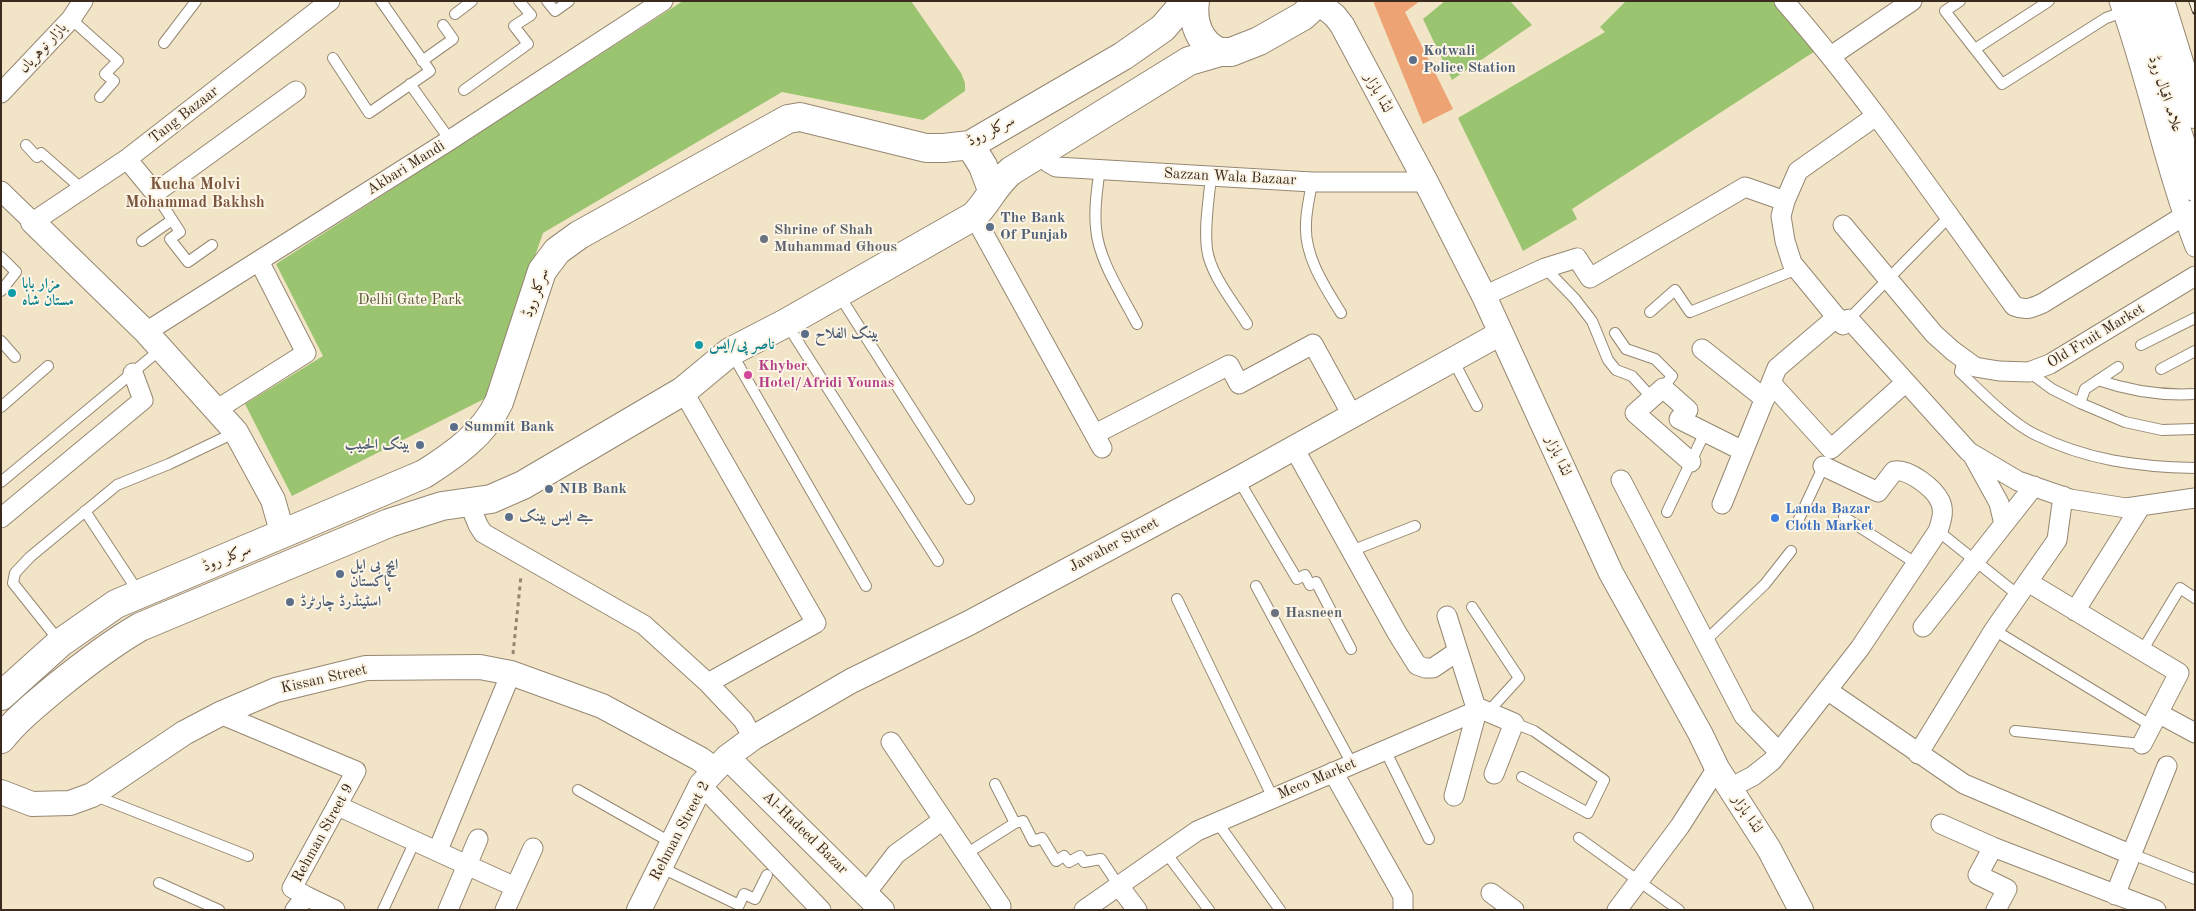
<!DOCTYPE html>
<html>
<head>
<meta charset="utf-8">
<style>
  body { margin:0 }
  #map { position:relative; width:2196px; height:911px; overflow:hidden; background:#f2e4c7; font-family:"Old Standard TT",serif }
  canvas { display:block }
  .frame { position:absolute; inset:0; border:2px solid #3b2a1e; pointer-events:none }
</style>
</head>
<body>
<div id="map">
<canvas width="2196" height="911"></canvas>
<div class="frame"></div>
</div>
<script>
const ctx = document.querySelector('canvas').getContext('2d');
ctx.lineJoin = 'round';
function paint(path, color) { ctx.fillStyle = color; ctx.fill(path, 'evenodd'); }
function stroke(path, color, width, dash) { ctx.strokeStyle = color; ctx.lineWidth = width; ctx.lineCap = dash ? 'butt' : 'round'; ctx.setLineDash(dash || []); ctx.stroke(path); }
function label(font, color, halo, rows, align = 'center') {
  ctx.font = font + ' "Old Standard TT",Amiri,serif'; ctx.lineWidth = 4; ctx.setLineDash([]); ctx.textBaseline = 'middle'; ctx.strokeStyle = halo; ctx.fillStyle = color; for (const [text, x, y, turn = 0] of rows) {
    ctx.save(); ctx.translate(x, y); ctx.rotate((+turn || 0) * Math.PI / 180); ctx.textAlign = isNaN(turn) ? turn : align; if (halo) ctx.strokeText(text, 0, 0); ctx.fillText(text, 0, 0); ctx.restore();
  }
}
const green = new Path2D(`
  M683 1H911L961 73 965 83V91L923 120 782 92 543 233 486 398 292 496 245 404 323 356 276 264Z
  M1445 1H1510L1532 25 1452 80 1423 19Z
  M1626 1H1784L1823 46 1572 209 1577 219 1523 251 1458 118 1605 32 1600 27Z`);
const building = new Path2D(`
  M1373 1H1420L1405 12 1453 109 1423 124Z`);
const path = new Path2D(`
  M513 654 521 576`);
const service = new Path2D(`
  M547 1 555 11 569 1
  M1960 1 1945 11 2002 84 2106 18 2123 12
  M455 14 472 1
  M71 19 118 61 105 74 114 81 100 97
  M164 43 196 1
  M1975 49 2049 1
  M333 58 369 113 430 71 381 1
  M422 61 453 39 443 25
  M410 84 450 140
  M464 90 528 44 514 26 531 15 519 1
  M26 145 37 157 41 153 82 189
  M1100 169C1097 188 1094 208 1096 228 1098 259 1122 295 1137 324
  M1211 176C1209 200 1204 225 1207 249 1210 274 1234 303 1247 324
  M1312 182C1310 196 1306 210 1306 224 1304 256 1325 287 1341 313
  M155 193 180 232 170 239 188 262 212 245
  M142 241 172 220
  M1 257 16 272 1 291
  M1545 268 1575 299 1592 321 1608 360 1616 370 1632 376 1652 398
  M839 295 969 499
  M1650 312 1675 290 1690 312 1797 269
  M1849 319 1949 217
  M786 323 938 561
  M1615 333 1626 349 1655 359 1672 376 1663 388
  M1 341 15 357
  M2141 345 2195 318
  M731 352 866 586
  M1963 358 1960 372C1981 392 2009 421 2034 434 2086 460 2138 467 2195 468
  M1453 360 1477 406
  M2161 369 2195 351
  M2029 372 2052 389 2080 403 2085 389 2118 367
  M2098 380C2130 391 2161 396 2195 394
  M2080 403 2125 422 2162 430 2195 429
  M1 407 48 366
  M1238 479 1297 579 1305 575 1310 585 1316 582 1351 649
  M1 482 161 349
  M85 511 139 593
  M1667 512 1705 432
  M1844 517 1917 564
  M1798 521 1825 463
  M1938 531 2018 595
  M1351 551 1415 526
  M1256 586 1352 764
  M1177 599 1273 798
  M1472 607 1519 678 1488 712
  M1994 630 2152 726
  M1705 641 1765 584 1791 551
  M60 642 13 583 15 573 30 557 117 485 169 464 236 432
  M2142 651 2180 588 2195 598
  M1514 723 1534 731 1604 780 1588 813 1522 777
  M2015 731 2142 744
  M1385 750 1429 839
  M995 784 1015 823 1023 821 1033 841 1042 838 1056 861 1064 856 1069 862 1080 856 1084 862 1101 859 1119 886
  M578 790 672 843
  M93 795 248 856
  M1217 822 1280 910
  M1579 838 1679 910
  M1166 853 1209 910
  M966 854 1015 823
  M2132 854 2195 879
  M660 867 739 905 744 894 755 899 767 875
  M159 883 219 910
  M383 910 415 841`);
const minor = new Path2D(`
  M1784 1C1868 97 1939 203 2014 306 2026 311 2032 308 2043 303L2195 209
  M2119 1C2148 82 2164 167 2195 247
  M1831 56 1912 1
  M1 93 71 19 83 1
  M1876 116 1798 171 1785 201 1781 216 1785 241 1792 263 1843 325 1849 319 1969 452 2018 481 2070 499 2126 508 2195 498
  M1040 152 1049 163 1056 167 1312 182H1426
  M127 159 155 193 296 91
  M1 191 33 222 127 159 330 1
  M974 216 1102 448
  M1843 225 1934 334 1953 351 1975 367 1999 371 2029 372 2050 364 2195 276
  M1484 296 1545 268 1577 258 1590 278 1745 187 1785 201
  M146 332 450 140 663 1
  M1702 349 1765 399
  M1771 383 1831 449 1906 382
  M683 391 816 623 708 683
  M216 410 306 353 259 261
  M1095 434 1229 365 1239 384 1313 344 1352 415
  M1294 448 1397 633 1417 665 1425 668H1433L1458 651
  M1972 454 1999 503 2004 524
  M1691 462 1635 413 1663 388 1688 410 1679 419 1743 451
  M1621 480 1744 716 1779 752
  M469 503 478 525 483 533 644 625 708 683 743 720 753 738
  M1722 504 1777 368 1837 317
  M1 518 143 400 133 373
  M2028 582 2179 673 2142 744
  M2075 611 2141 506
  M1447 616 1477 711 1454 796
  M1923 627 2034 486
  M1827 690 1964 784 2132 855
  M2158 713 2195 733
  M220 714 356 771 292 888 306 896 295 910
  M891 742 1001 906
  M1918 754 1994 630 2057 540 2063 496
  M1333 772 1403 896V910
  M701 785 821 910
  M1730 788 1753 776 1772 761 1860 648 1938 531C1941 522 1945 511 1940 501 1934 488 1908 468 1894 471L1878 492 1823 466
  M338 806 515 887
  M1941 824 1993 847 2156 910
  M1993 847 1978 875 2007 889 1996 910
  M438 850 511 673
  M1119 886 1137 910
  M866 893 896 854 943 820
  M1491 893 1514 910
  M2115 895 2167 766
  M306 896 335 910
  M448 910 478 839
  M505 910 533 848
  M1084 910 1197 831 1481 709 1514 723 1494 774
  M1617 910 1680 826 1717 768`);
const tertiary = new Path2D(`
  M1318 2 1335 16 1342 25 1426 182 1484 296 1611 573 1700 733 1717 768 1769 849 1801 910
  M33 222 146 332 236 432 273 500 283 535
  M727 757 882 910
  M1 792 32 804 70 803 92 795 184 733 220 714 276 690 366 668 480 667 511 673 602 706 700 759 715 770
  M639 910 701 785 727 757 753 738 851 681 969 623 1238 479 1501 333`);
const primary = new Path2D(`
  M1195 1C1192 22 1199 44 1220 52
  M2135 1 2195 187
  M2160 1 2195 114
  M970 145 983 166 992 190
  M1 696 60 643 116 604 424 474C454 455 484 434 499 402L542 271 557 251 579 235 788 119 800 117 926 148H944L970 145 1123 56 1163 28 1186 1
  M1 739C16 720 36 704 55 688 82 666 109 645 140 627L389 523 442 506 491 499 523 485 683 391 730 352 786 323 974 216C988 202 995 184 1011 171L1189 61 1220 52H1231L1259 41 1303 16 1319 1`);
const rail = new Path2D(`
  M2191 1 2195 12`);
const markers = [
  [1413,60,5,"#5c6f8a"],
  [990,227,5,"#5c6f8a"],
  [764,239,5,"#6b7280"],
  [12,293,5,"#0f9aa8"],
  [805,334,5,"#5c6f8a"],
  [699,345,5,"#0f9aa8"],
  [748,375,5,"#d1479c"],
  [454,427,5,"#5c6f8a"],
  [420,445,5,"#5c6f8a"],
  [549,489,5,"#5c6f8a"],
  [509,517,5,"#5c6f8a"],
  [1775,518,5,"#3f7fe0"],
  [340,574,5,"#5c6f8a"],
  [290,602,5,"#5c6f8a"],
  [1275,613,5,"#6b7280"]
];
const streetNames = [
  ["بازار نوہریاں",43,48,-47],
  ["لنڈا بازار",1378,93,62],
  ["علامہ اقبال روڈ",2165,94,72],
  ["Tang Bazaar",184,115,-38],
  ["سرکلر روڈ",991,131,-27],
  ["Akbari Mandi",406,168,-32],
  ["Sazzan Wala Bazaar",1230,177,3],
  ["سرکلر روڈ",536,293,-70],
  ["Old Fruit Market",2096,336,-31],
  ["لنڈا بازار",1558,456,66],
  ["Jawaher Street",1114,545,-28],
  ["سرکلر روڈ",227,558,-22],
  ["Kissan Street",324,679,-13],
  ["Meco Market",1317,779,-23],
  ["لنڈا بازار",1747,814,57],
  ["Rehman Street 2",680,831,-62],
  ["Rehman Street 9",323,833,-61],
  ["Al-Hadeed Bazar",805,833,44]
];
const serviceNames = [
  ["Kotwali",1423,51],
  ["Police Station",1423,68],
  ["The Bank",1000,218],
  ["Of Punjab",1000,235],
  ["بینک الفلاح",815,334],
  ["Summit Bank",464,427],
  ["بينک الحبيب",410,445,"right"],
  ["NIB Bank",559,489],
  ["جے ایس بینک",519,517],
  ["ایچ بی ایل",350,565],
  ["پاکستان",350,582],
  ["اسٹینڈرڈ چارٹرڈ",300,602]
];
const worshipNames = [
  ["Shrine of Shah",774,230],
  ["Muhammad Ghous",774,247],
  ["Hasneen",1285,613]
];
const cultureNames = [
  ["مزار بابا",22,284],
  ["مستان شاہ",22,301],
  ["ناصر پی/ایس",709,345]
];
const parkNames = [
  ["Delhi Gate Park",410,300]
];
const hotelNames = [
  ["Khyber",758,366],
  ["Hotel/Afridi Younas",758,383]
];
const shopNames = [
  ["Landa Bazar",1785,509],
  ["Cloth Market",1785,526]
];
const neighbourhoodNames = [
  ["Kucha Molvi",195,185],
  ["Mohammad Bakhsh",195,203]
];
paint(green, '#9bc470');
paint(building, '#eda373');
stroke(service, '#968772', 12);
stroke(minor, '#968772', 21);
stroke(tertiary, '#968772', 26);
stroke(primary, '#968772', 30);
stroke(path, '#968772', 3, [4, 4]);
stroke(service, '#fff', 10);
stroke(minor, '#fff', 19);
stroke(tertiary, '#fff', 24);
stroke(primary, '#fff', 28);
stroke(rail, '#3b2a1e', 5.5);
stroke(rail, '#fcf5e5', 4, [11]);
for (const [x, y, r, color] of markers) { const dot = new Path2D(); dot.arc(x, y, r, 0, 2 * Math.PI); ctx.fillStyle = color; ctx.fill(dot); stroke(dot, '#fcf5e5', 2); }
label('15px', '#3b2a1e', '#fcf5e5', streetNames);
label('bold 15px', '#4e5e75', '#fcf5e5', serviceNames, 'left');
label('bold 15px', '#5b616d', '#fcf5e5', worshipNames, 'left');
label('bold 15px', '#0d838f', '#fcf5e5', cultureNames, 'left');
label('15px', '#585837', '#fcf5e5', parkNames);
label('bold 15px', '#b23c85', '#fcf5e5', hotelNames, 'left');
label('bold 15px', '#366cbe', '#fcf5e5', shopNames, 'left');
label('bold 16px', '#79543c', '#fcf5e5', neighbourhoodNames);
</script>
</body>
</html>
